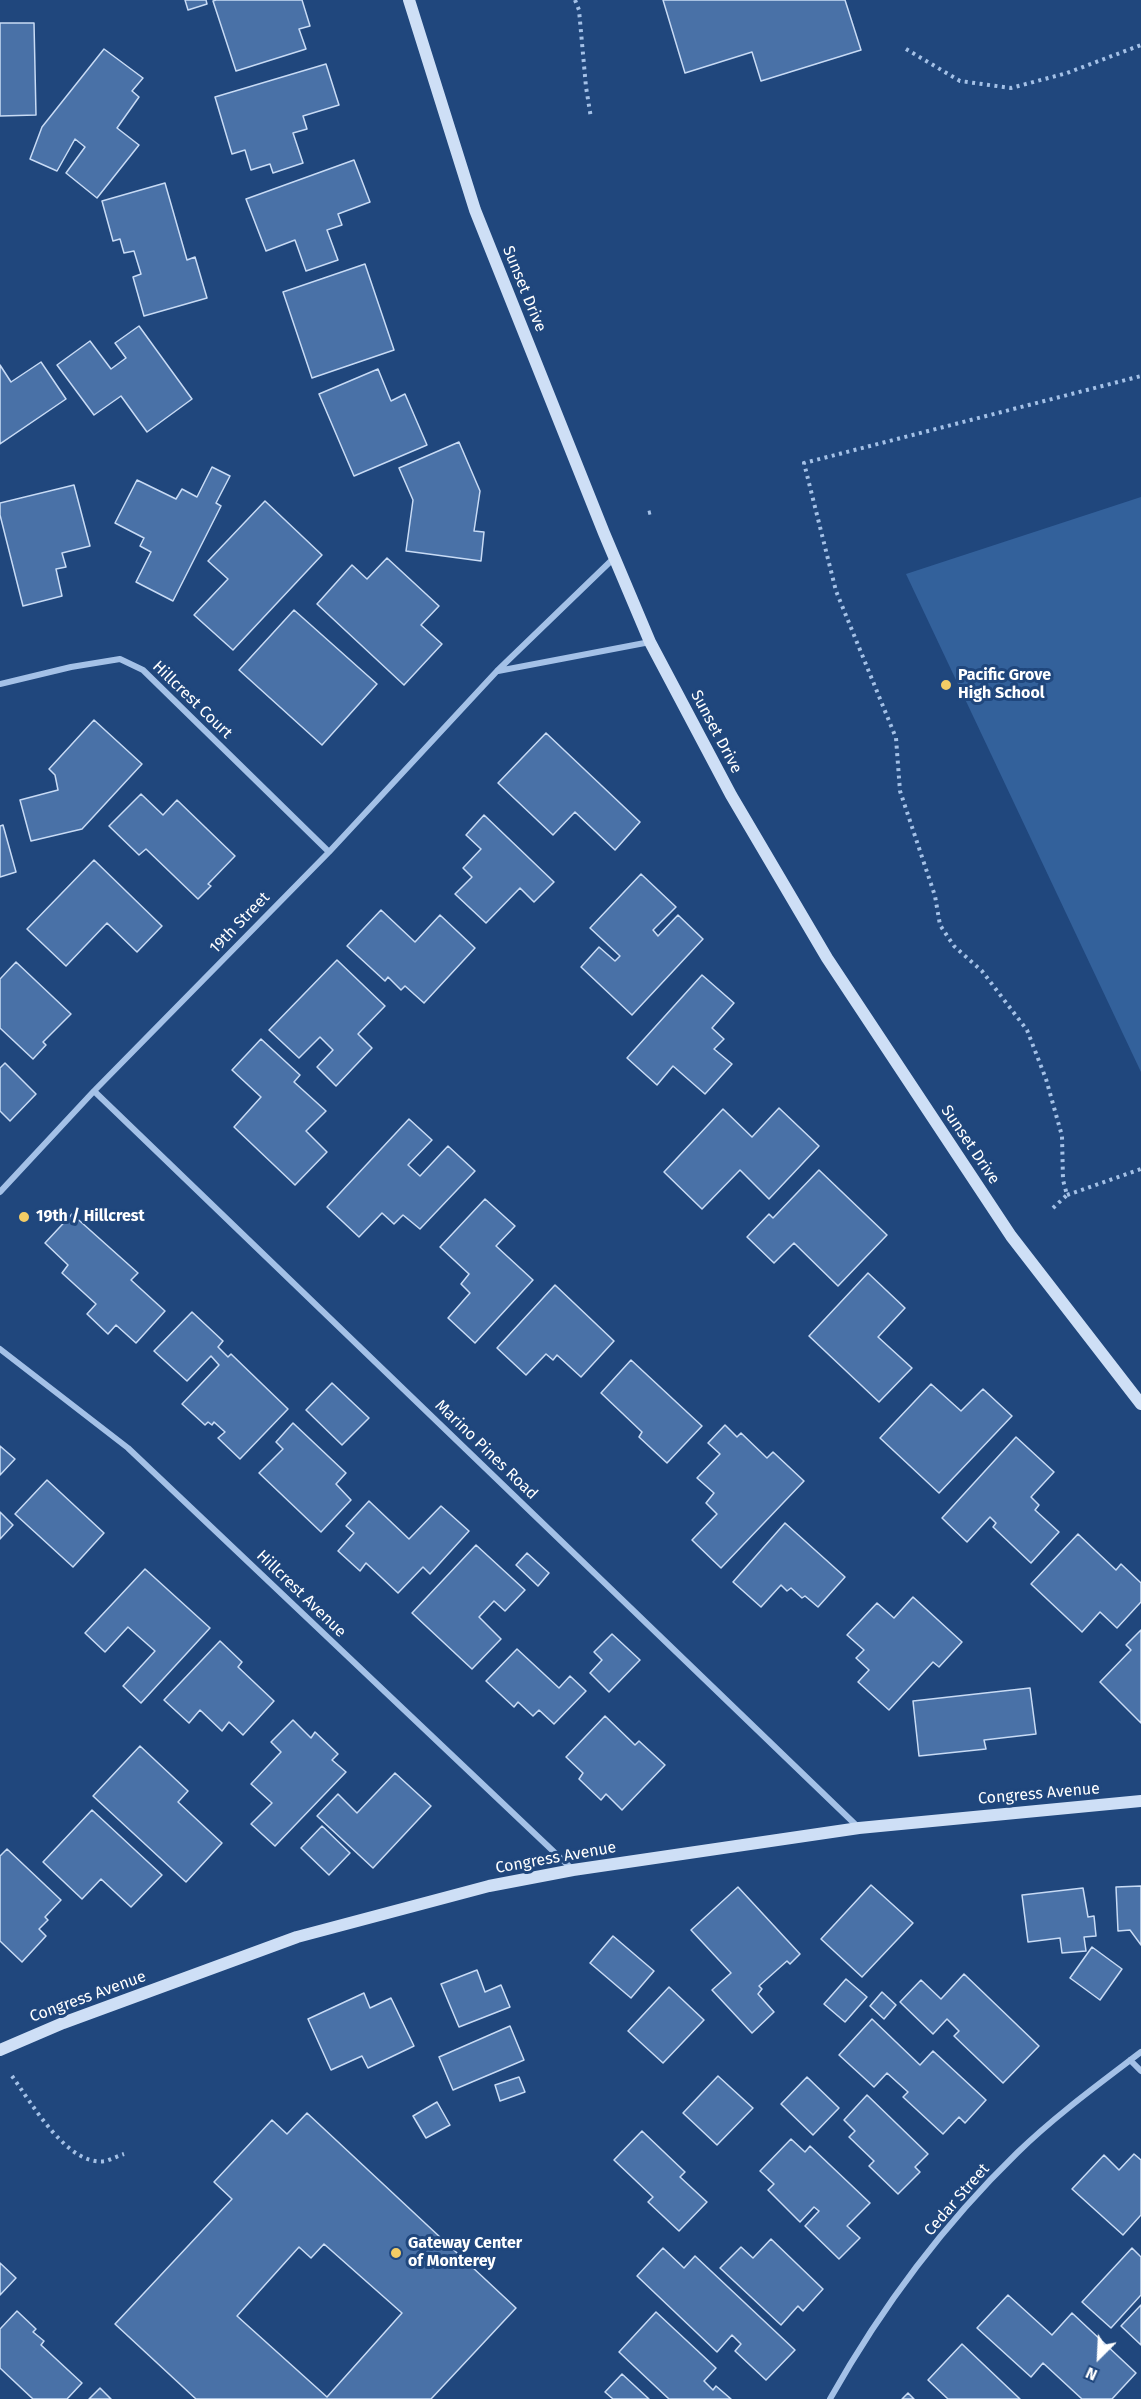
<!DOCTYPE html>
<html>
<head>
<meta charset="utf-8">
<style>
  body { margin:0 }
  #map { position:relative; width:1141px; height:2399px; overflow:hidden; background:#20477d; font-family:"Fira Sans",sans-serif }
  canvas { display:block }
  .north { position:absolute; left:1069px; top:2327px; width:60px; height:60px; -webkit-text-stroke:4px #20477d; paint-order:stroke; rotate:204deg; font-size:16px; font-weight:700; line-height:24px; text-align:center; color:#fff }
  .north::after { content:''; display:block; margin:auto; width:21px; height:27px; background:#fff; clip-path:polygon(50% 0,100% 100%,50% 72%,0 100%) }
</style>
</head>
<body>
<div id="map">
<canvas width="1141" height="2399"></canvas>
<div class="north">N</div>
</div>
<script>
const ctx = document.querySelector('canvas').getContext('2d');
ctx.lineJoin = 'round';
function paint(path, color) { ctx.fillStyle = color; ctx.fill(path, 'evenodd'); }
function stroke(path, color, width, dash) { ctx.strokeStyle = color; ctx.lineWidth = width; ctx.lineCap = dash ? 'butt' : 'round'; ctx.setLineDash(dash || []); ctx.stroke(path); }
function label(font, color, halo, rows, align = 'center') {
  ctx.font = font + ' "Fira Sans",sans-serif'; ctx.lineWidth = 6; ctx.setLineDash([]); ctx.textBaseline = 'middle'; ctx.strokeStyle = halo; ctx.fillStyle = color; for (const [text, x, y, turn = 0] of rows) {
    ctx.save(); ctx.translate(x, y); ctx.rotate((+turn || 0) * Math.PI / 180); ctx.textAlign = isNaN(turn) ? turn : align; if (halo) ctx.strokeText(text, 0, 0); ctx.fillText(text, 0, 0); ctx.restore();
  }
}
const green = new Path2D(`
  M1141 497V1072L906 574Z`);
const building = new Path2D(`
  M185 0H206L207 4 188 10Z
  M216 0H302L310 26 299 29 306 49 236 71 213 1Z
  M663 0H845L861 50 761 81 752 52 685 73Z
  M0 23H34L36 115 0 116Z
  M104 49 143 78 132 91 139 97 117 128 139 145 97 198 66 173 85 147 75 139 57 171 30 159 42 127Z
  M326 64 339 105 303 116 307 129 293 133 303 163 273 173 270 164 251 170 245 150 232 154 215 97Z
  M354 160 370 202 338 214 342 225 327 230 338 260 306 271 295 240 266 251 246 199Z
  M165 183 187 260 195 257 207 298 144 316 133 277 141 274 134 251 124 253 120 239 113 241 102 201Z
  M365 264 394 350 312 378 283 292Z
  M139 326 192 399 147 432 121 396 94 415 57 365 90 341 111 369 126 358 115 343Z
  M41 362 66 399 0 444V365L11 382Z
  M378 369 391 401 405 394 427 445 354 476 319 394Z
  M459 442 480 491 474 531 484 532 481 561 406 551 413 500 399 468Z
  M212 467 230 476 216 503 221 506 173 601 136 582 151 552 140 546 144 538 115 523 137 480 176 499 182 489 197 497Z
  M74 485 90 546 62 553 66 567 56 569 62 596 23 606 0 515V503Z
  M265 501 322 555 233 650 194 615 228 579 208 561Z
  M387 558 439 606 421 625 442 644 404 685 317 604 352 565 367 579Z
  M294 610 377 684 322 745 239 670Z
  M94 720 142 764 82 829 31 841 20 800 58 790 55 775 49 769Z
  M546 733 640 822 615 850 575 812 553 835 498 783Z
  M141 794 163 815 177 800 235 856 208 884 211 886 198 899 146 849 139 855 109 826Z
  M484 815 554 882 534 902 520 888 486 923 455 894 472 877 463 868 481 849 466 835Z
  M3 825 16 872 0 877V826Z
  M94 860 162 926 137 952 107 923 66 966 27 929Z
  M641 874 676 907 653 930 658 936 678 915 703 939 632 1015 581 967 599 947 615 961 620 956 590 928Z
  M381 910 415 942 440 915 475 948 424 1003 405 986 401 990 388 977 385 981 347 946Z
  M337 960 385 1006 358 1034 372 1048 336 1086 317 1067 333 1050 320 1037 299 1058 269 1030Z
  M16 962 71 1014 43 1042 46 1045 33 1059 0 1028V979Z
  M702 975 734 1003 712 1028 724 1039 714 1049 732 1064 705 1094 673 1066 657 1085 627 1058Z
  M261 1039 300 1075 294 1082 326 1111 306 1131 327 1152 295 1185 234 1127 261 1097 232 1070Z
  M5 1063 36 1094 10 1121 0 1111V1068Z
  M779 1108 819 1146 769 1199 740 1170 702 1209 664 1172 723 1109 752 1137Z
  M409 1119 432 1140 408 1165 420 1176 448 1146 475 1171 420 1229 403 1215 394 1224 382 1213 359 1237 327 1207Z
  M819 1170 887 1235 838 1286 794 1243 774 1263 747 1237 769 1214 773 1218Z
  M485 1199 515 1226 496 1246 533 1280 475 1343 448 1318 470 1293 461 1284 469 1274 440 1247Z
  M72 1214 138 1273 131 1280 165 1311 136 1343 116 1325 108 1334 87 1314 96 1304 62 1273 68 1265 45 1243Z
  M868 1273 905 1308 878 1337 912 1368 879 1402 809 1336Z
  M555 1285 614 1341 581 1377 557 1355 553 1360 546 1354 526 1375 497 1348Z
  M192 1312 223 1341 218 1347 228 1357 231 1354 288 1409 240 1459 218 1438 225 1432 214 1422 212 1425 208 1422 205 1425 182 1404 219 1365 211 1356 187 1381 154 1351Z
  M631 1360 702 1426 667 1463 639 1437 642 1432 601 1393Z
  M332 1383 369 1418 342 1445 306 1410Z
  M931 1384 961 1411 983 1389 1012 1416 939 1493 880 1438Z
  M293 1423 346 1473 336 1484 351 1500 321 1532 259 1473 283 1449 276 1442Z
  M725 1425 737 1437 741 1433 767 1458 773 1452 804 1481 721 1568 692 1540 717 1514 706 1503 714 1493 697 1478 720 1454 708 1443Z
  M1016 1437 1054 1472 1031 1497 1039 1505 1035 1510 1059 1532 1031 1563 993 1527 996 1523 990 1517 967 1542 942 1518Z
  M0 1446 15 1459 0 1475Z
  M47 1480 104 1533 73 1567 15 1514Z
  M369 1501 409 1539 441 1506 469 1531 430 1574 423 1567 398 1593 366 1563 360 1571 338 1551 354 1533 346 1526Z
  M0 1512 13 1525 0 1539Z
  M785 1523 845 1577 818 1607 805 1596 802 1598 791 1588 787 1591 781 1585 761 1607 733 1582Z
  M1078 1534 1116 1570 1121 1564 1141 1583V1602L1117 1628 1100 1612 1082 1632 1031 1584Z
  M476 1545 525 1590 505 1611 494 1601 479 1617 501 1639 472 1669 412 1613Z
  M527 1553 549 1573 538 1586 516 1565Z
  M145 1569 210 1628 141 1703 123 1686 155 1651 128 1627 105 1652 85 1633Z
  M913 1597 962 1642 939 1667 933 1662 889 1710 858 1682 869 1670 856 1658 864 1650 847 1635 877 1603 894 1618Z
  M1141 1630V1723L1100 1682 1131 1650 1126 1645Z
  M612 1634 640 1660 609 1692 590 1673 602 1660 594 1652Z
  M220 1641 242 1662 238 1667 274 1701 243 1735 229 1722 222 1731 200 1710 189 1723 164 1700Z
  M517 1649 559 1688 570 1676 586 1691 554 1724 539 1710 533 1716 518 1702 514 1707 486 1681Z
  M1030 1688 1036 1734 984 1740 986 1749 919 1756 913 1701Z
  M605 1716 635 1745 639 1741 665 1765 622 1810 606 1794 601 1800 579 1779 583 1773 566 1757Z
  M293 1720 311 1738 315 1732 338 1754 332 1760 346 1772 275 1846 251 1824 272 1803 251 1784 281 1752 271 1742Z
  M140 1746 188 1791 178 1802 222 1843 186 1882 93 1796Z
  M395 1773 431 1806 373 1868 317 1816 338 1794 357 1813Z
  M92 1810 162 1875 131 1907 101 1879 82 1899 43 1862Z
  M322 1826 350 1853 329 1875 301 1848Z
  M7 1849 61 1900 45 1917 48 1920 39 1929 46 1936 22 1962 0 1941V1856Z
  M871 1885 913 1923 862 1977 821 1939Z
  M1141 1886V1945L1130 1930 1118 1931 1116 1887Z
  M738 1887 800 1954 790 1964 787 1961 759 1986 762 1989 758 1994 774 2012 752 2033 712 1990 731 1973 691 1930Z
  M1083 1888 1088 1917 1094 1916 1096 1936 1084 1937 1086 1951 1062 1953 1060 1938 1028 1942 1022 1895Z
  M613 1936 654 1971 631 1998 590 1963Z
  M1092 1947 1122 1969 1100 2000 1070 1978Z
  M477 1970 485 1992 501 1985 510 2007 459 2027 441 1984Z
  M964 1974 1039 2046 1003 2083 954 2036 959 2031 947 2019 933 2034 900 2002 921 1980 941 1999Z
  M846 1979 867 1997 845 2022 824 2004Z
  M669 1987 704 2020 663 2063 628 2031Z
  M882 1992 896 2005 884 2019 870 2006Z
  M364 1993 370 2008 391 1998 414 2046 368 2068 362 2056 331 2070 308 2019Z
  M872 2019 920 2065 933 2051 986 2100 965 2123 959 2117 943 2134 903 2097 908 2092 887 2073 874 2087 839 2055Z
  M510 2026 524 2060 453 2090 439 2057Z
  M718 2076 753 2108 717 2145 683 2113Z
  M519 2077 525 2092 500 2101 495 2085Z
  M807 2077 839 2108 813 2135 781 2104Z
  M867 2095 928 2154 915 2167 920 2172 898 2194 869 2166 874 2161 849 2137 855 2131 844 2120Z
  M437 2102 450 2125 426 2138 413 2116Z
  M307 2113 516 2308 431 2399H196L115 2324 232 2199 214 2182 272 2120 287 2134ZM324 2244 402 2313 327 2397 237 2316 299 2247 311 2258Z
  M642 2131 685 2172 680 2177 707 2202 679 2231 648 2202 653 2197 614 2160Z
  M791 2139 805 2152 810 2146 870 2203 847 2226 860 2238 839 2259 805 2226 819 2211 814 2207 800 2222 768 2190 774 2184 760 2171Z
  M1134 2154 1141 2160V2215L1123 2235 1072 2189 1104 2155 1119 2170Z
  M771 2239 823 2289 803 2311 798 2306 781 2325 720 2268 741 2247 753 2258Z
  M663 2248 684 2268 695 2256 795 2350 766 2380 735 2351 741 2344 732 2335 717 2352 637 2276Z
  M1132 2248 1141 2257V2295L1111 2328 1082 2302Z
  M0 2263 16 2278 0 2295Z
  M1008 2295 1052 2335 1072 2313 1136 2373 1112 2399H1082L1043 2363 1031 2377 977 2328Z
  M1141 2305V2345L1121 2326Z
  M17 2311 36 2329 33 2332 44 2341 41 2345 82 2383 67 2399H33L0 2368V2329Z
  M656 2312 716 2368 704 2381 713 2390 716 2386 731 2399H669L619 2352Z
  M962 2344 1020 2399H948L928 2380Z
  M622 2374 649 2399H613L605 2392Z
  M100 2388 111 2399H89Z
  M908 2393 914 2399H902Z`);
const path = new Path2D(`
  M575 0 579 10 586 87 591 118
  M906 49 960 81 1011 88 1067 73 1141 45
  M648 513 652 512
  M1067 1195 1141 1169
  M1053 1208 1067 1195 1063 1180 1062 1136 1046 1079 1027 1030 982 971 954 946 940 925 935 896 900 791 896 738 836 591 804 463 1141 376
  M12 2076C31 2102 68 2168 106 2161 112 2159 118 2156 124 2154`);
const street = new Path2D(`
  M498 671 650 642
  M0 684 71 667 120 659 143 670 329 852
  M94 1091 858 1827
  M0 1192 94 1091 329 852 497 671 614 558
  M0 1349 128 1448 572 1869
  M1130 2060 1141 2071
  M830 2399C880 2310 944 2224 1017 2153 1055 2116 1099 2084 1141 2052`);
const secondary = new Path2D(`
  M409 0 475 210 604 533 650 642 731 795 827 958 1011 1236 1141 1404
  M0 2050 63 2023 297 1937 489 1886 573 1870 859 1828 1141 1801`);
const markers = [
  [946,685,6,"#f4cd65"],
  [24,1217,6,"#f4cd65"],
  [396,2253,6,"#f4cd65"]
];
const streetNames = [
  ["Sunset Drive",524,289,68],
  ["Hillcrest Court",192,700,44],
  ["Sunset Drive",716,732,62],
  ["19th Street",240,923,-46],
  ["Sunset Drive",970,1145,56],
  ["Marino Pines Road",486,1450,44],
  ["Hillcrest Avenue",301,1594,44],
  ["Congress Avenue",1039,1794,-5],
  ["Congress Avenue",556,1858,-10],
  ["Congress Avenue",88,1997,-20],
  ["Cedar Street",957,2200,-49]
];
const poiNames = [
  ["Pacific Grove",958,676],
  ["High School",958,694],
  ["19th / Hillcrest",36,1217],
  ["Gateway Center",408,2244],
  ["of Monterey",408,2262]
];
paint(green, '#33619b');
paint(building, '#4971a7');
stroke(building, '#c8dbf5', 1.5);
stroke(path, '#a4c1e7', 4, [3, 4.5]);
stroke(street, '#a4c1e7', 6);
stroke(secondary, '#cedff6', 12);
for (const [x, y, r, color] of markers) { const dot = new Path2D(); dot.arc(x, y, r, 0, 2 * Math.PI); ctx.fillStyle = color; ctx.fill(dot); stroke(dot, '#20477d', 2); }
label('16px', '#fff', '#20477d', streetNames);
label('bold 16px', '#fff', '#20477d', poiNames, 'left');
</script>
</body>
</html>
